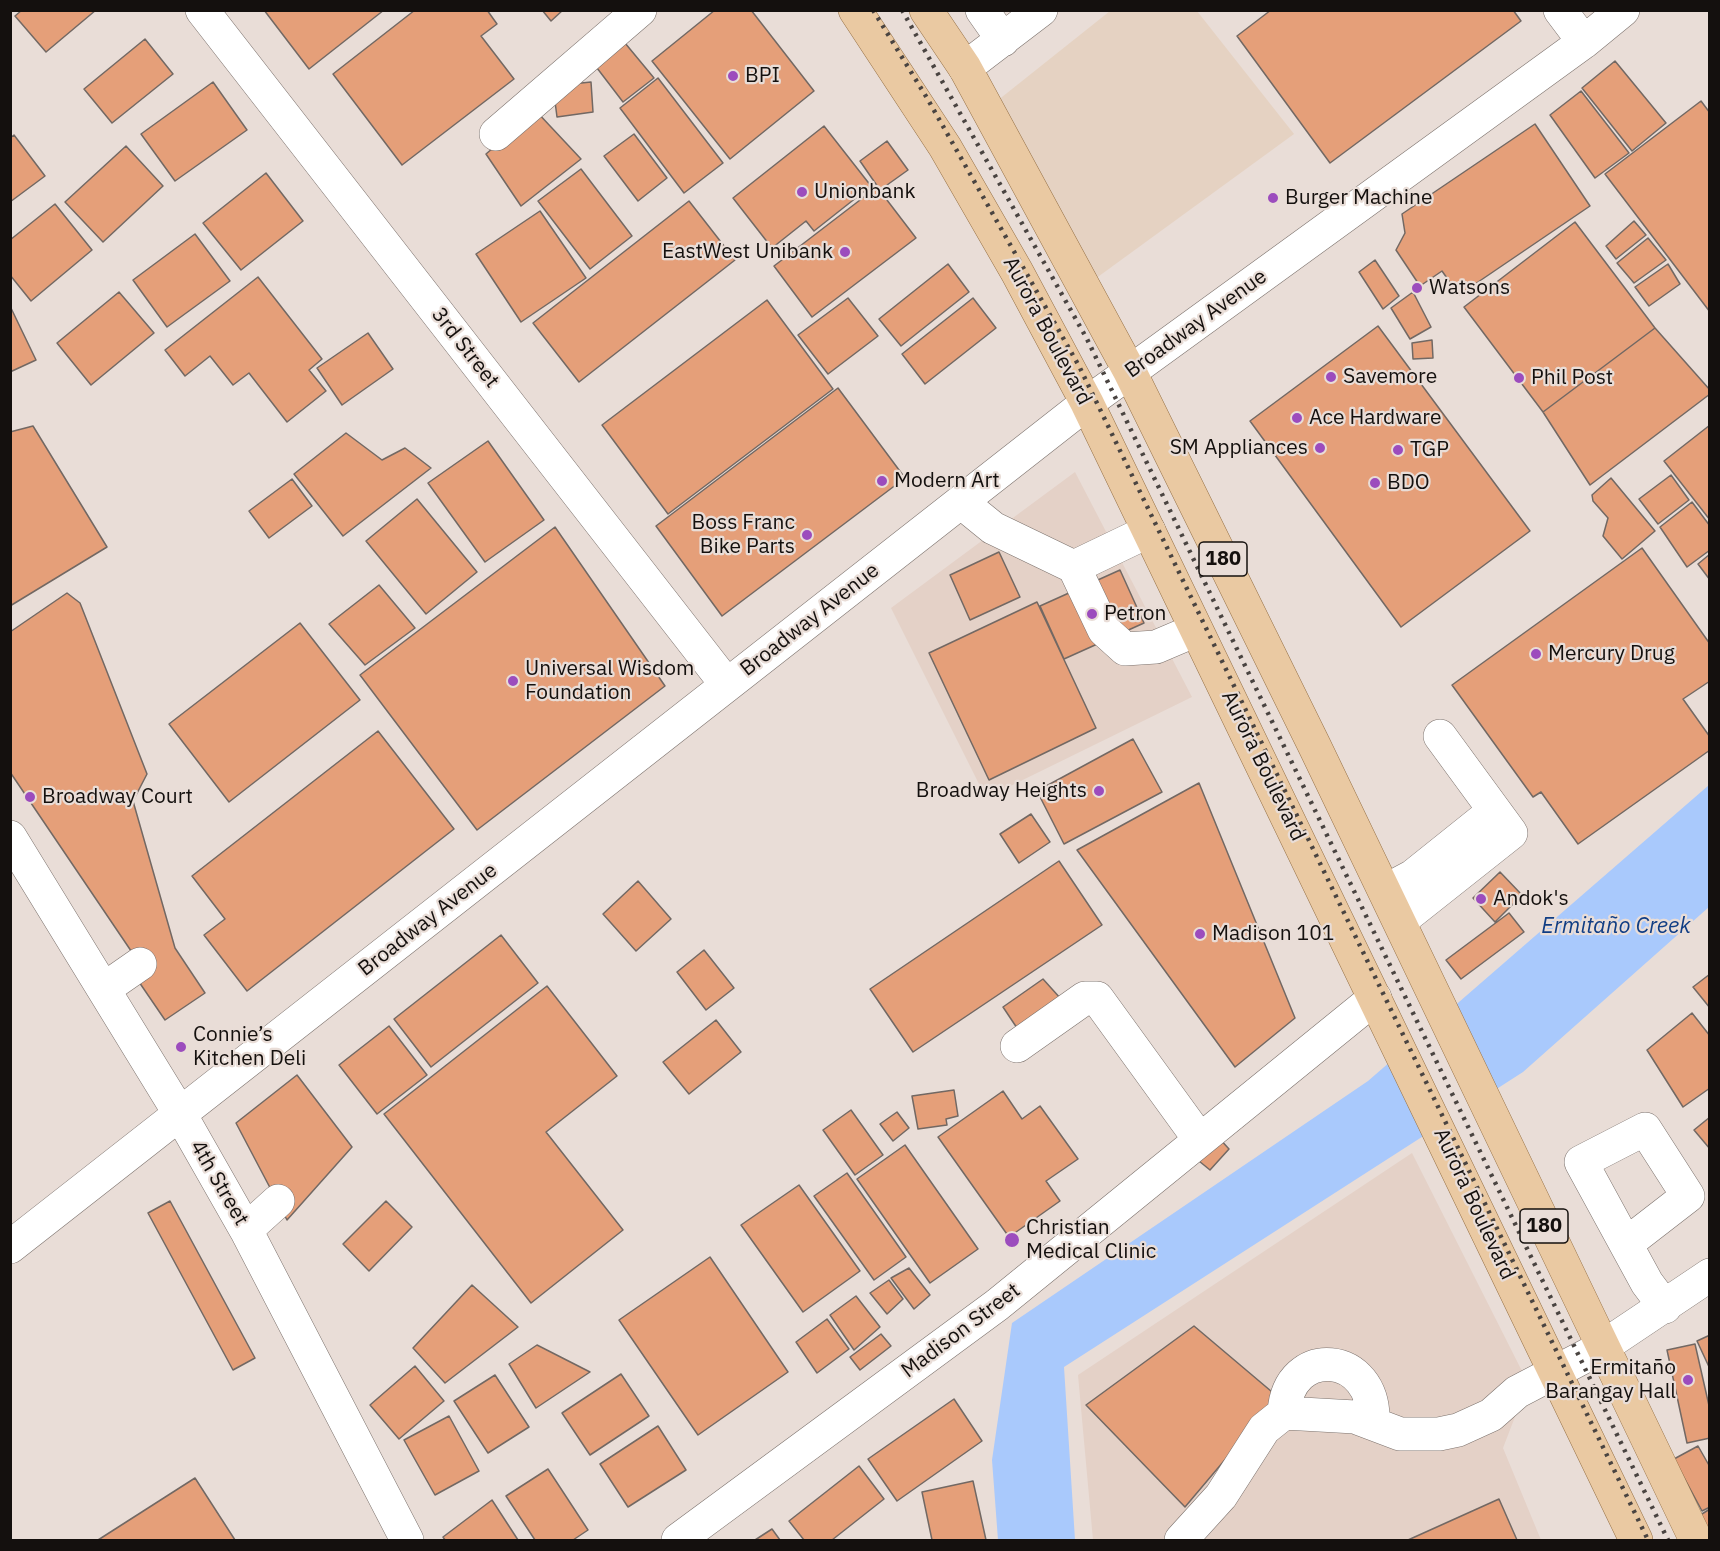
<!DOCTYPE html>
<html>
<head>
<meta charset="utf-8">
<style>
  body { margin:0 }
  #map { position:relative; width:1720px; height:1551px; overflow:hidden; background:#e9ddd7; font-family:"IBM Plex Sans",sans-serif }
  canvas { display:block }
  .frame { position:absolute; inset:0; border:12px solid #14100e; pointer-events:none }
</style>
</head>
<body>
<div id="map">
<canvas width="1720" height="1551"></canvas>
<div class="frame"></div>
</div>
<script>
const ctx = document.querySelector('canvas').getContext('2d');
ctx.lineJoin = 'round';
function paint(path, color) { ctx.fillStyle = color; ctx.fill(path, 'evenodd'); }
function stroke(path, color, width, dash) { ctx.strokeStyle = color; ctx.lineWidth = width; ctx.lineCap = dash ? 'butt' : 'round'; ctx.setLineDash(dash || []); ctx.stroke(path); }
function label(font, color, halo, rows, align = 'center') {
  ctx.font = font + ' "IBM Plex Sans",sans-serif'; ctx.lineWidth = 4.5; ctx.setLineDash([]); ctx.textBaseline = 'middle'; ctx.strokeStyle = halo; ctx.fillStyle = color; for (const [text, x, y, turn = 0] of rows) {
    ctx.save(); ctx.translate(x, y); ctx.rotate((+turn || 0) * Math.PI / 180); ctx.textAlign = isNaN(turn) ? turn : align; if (halo) ctx.strokeText(text, 0, 0); ctx.fillText(text, 0, 0); ctx.restore();
  }
}
const built = new Path2D(`
  M1075 472 1192 697 986 798 891 608Z
  M1412 1153 1528 1383 1503 1448 1541 1540H1093L1078 1375Z`);
const industrial = new Path2D(`
  M1110 11H1197L1294 134 1095 279 997 101Z`);
const water = new Path2D(`
  M1709 785V907L1523 1072 1064 1367 1075 1540H998L992 1460 1012 1323 1368 1081Z`);
const pier = new Path2D(`
  M1444 1011 1489 1098 1431 1135 1391 1057Z`);
const building = new Path2D(`
  M22 10H96L46 52 15 16Z
  M264 10H384L309 69Z
  M415 10H487L497 24 481 36 514 79 402 165 333 74Z
  M542 10H563L551 21Z
  M715 10H751L814 91 730 159 652 61Z
  M1271 10H1513L1521 21 1330 163 1237 36Z
  M145 39 173 74 112 123 84 89Z
  M625 43 654 78 623 102 597 68Z
  M1615 61 1666 123 1632 151 1582 88Z
  M658 78 723 163 684 193 620 108Z
  M213 82 247 130 175 181 141 134Z
  M591 82 593 112 557 117 553 86Z
  M1581 91 1629 153 1595 178 1550 115Z
  M1701 101 1710 113V312L1605 174Z
  M536 111 581 159 521 206 486 154Z
  M1535 124 1590 206 1459 295 1442 271 1420 286 1396 250 1405 233 1402 214Z
  M824 126 871 186 814 231 806 221 772 248 733 198Z
  M634 134 667 178 638 201 604 156Z
  M14 135 45 176 10 202V138Z
  M887 141 908 170 880 190 860 161Z
  M126 146 163 186 103 242 65 202Z
  M581 169 632 236 590 269 538 201Z
  M266 173 303 221 241 270 203 223Z
  M877 187 916 238 812 317 774 266Z
  M689 201 735 260 579 382 533 323Z
  M55 204 92 250 31 301 10 275V240Z
  M540 211 586 278 521 322 476 254Z
  M1634 221 1646 235 1616 259 1606 246Z
  M1575 222 1655 328 1543 412 1464 307Z
  M195 234 230 281 167 327 133 280Z
  M1648 238 1666 260 1634 283 1617 263Z
  M1375 260 1399 296 1383 309 1359 272Z
  M948 264 969 292 901 346 879 319Z
  M1668 264 1680 284 1649 306 1635 287Z
  M258 277 322 359 309 370 326 391 287 422 249 373 233 385 210 356 185 376 165 350Z
  M119 292 154 333 91 385 57 343Z
  M1413 292 1431 327 1410 339 1391 308Z
  M848 298 878 336 828 374 798 335Z
  M973 298 996 328 925 384 902 354Z
  M767 300 833 389 668 514 602 425Z
  M10 306 36 360 10 372Z
  M1378 326 1530 531 1401 627 1250 421Z
  M1655 328 1710 390V394L1590 485 1543 412Z
  M368 333 393 369 342 405 317 368Z
  M1432 340 1433 358 1413 359 1412 343Z
  M838 388 905 478 722 616 656 526Z
  M1710 425V520L1664 461Z
  M33 426 107 547 10 606V432Z
  M346 433 382 460 405 448 431 468 343 536 294 474Z
  M488 441 544 520 485 562 428 483Z
  M1671 475 1689 500 1658 524 1639 499Z
  M1611 478 1655 531 1622 559 1603 536 1608 518 1593 501 1592 495Z
  M292 479 312 506 269 538 249 511Z
  M417 499 477 572 426 614 366 541Z
  M1692 502 1710 526V550L1687 567 1660 527Z
  M555 527 665 686 477 830 360 675Z
  M1642 548 1710 644V681L1683 699 1710 737V750L1578 844 1541 792 1533 797 1452 685Z
  M999 552 1020 597 970 620 950 575Z
  M1710 554V580L1698 564Z
  M1120 570 1144 623 1064 659 1040 606Z
  M379 585 415 628 365 665 329 624Z
  M67 593 80 603 147 774 133 801 175 948 205 993 165 1020 137 979 146 973 10 772V632Z
  M1037 602 1096 728 989 780 929 653Z
  M300 623 360 700 229 802 169 724Z
  M378 731 454 829 247 991 204 935 225 919 192 876Z
  M1133 739 1162 792 1064 844 1037 791Z
  M1199 783 1295 1018 1235 1067 1077 850Z
  M1031 814 1050 842 1019 863 1000 834Z
  M1059 861 1102 925 913 1052 870 989Z
  M1500 872 1522 895 1495 922 1473 898Z
  M638 881 671 919 636 951 603 914Z
  M1509 913 1524 932 1461 979 1446 960Z
  M501 935 538 983 431 1067 394 1019Z
  M704 950 734 988 706 1010 677 972Z
  M1710 974V1008L1693 987Z
  M1043 979 1061 999 1017 1028 1003 1007Z
  M547 986 617 1076 546 1132 623 1230 531 1303 384 1114Z
  M1692 1013 1710 1036V1088L1683 1107 1647 1050Z
  M716 1020 741 1052 689 1094 663 1062Z
  M389 1026 427 1075 377 1114 339 1065Z
  M297 1075 352 1147 287 1220 236 1123Z
  M954 1090 958 1116 946 1119 947 1125 918 1129 912 1096Z
  M1003 1091 1022 1119 1040 1106 1078 1159 1046 1181 1060 1201 1009 1237 938 1137Z
  M851 1110 883 1155 855 1175 823 1130Z
  M897 1112 909 1128 893 1141 880 1124Z
  M1710 1117V1149L1694 1130Z
  M1219 1138 1229 1149 1210 1170 1199 1161Z
  M905 1145 978 1249 930 1283 857 1179Z
  M847 1173 906 1257 874 1280 814 1196Z
  M799 1185 860 1271 803 1312 741 1225Z
  M170 1201 255 1358 233 1370 148 1213Z
  M386 1201 412 1227 369 1271 343 1244Z
  M710 1257 788 1372 698 1435 619 1320Z
  M909 1268 930 1295 914 1309 891 1278Z
  M889 1280 903 1299 887 1314 870 1293Z
  M472 1285 518 1327 445 1383 413 1348Z
  M856 1296 880 1327 854 1350 830 1315Z
  M827 1319 849 1349 817 1373 796 1342Z
  M1194 1326 1278 1397 1185 1507 1086 1405Z
  M881 1334 891 1346 860 1370 850 1357Z
  M1710 1335V1369L1697 1341Z
  M1695 1344 1710 1410V1438L1687 1443 1667 1350Z
  M537 1345 590 1372 536 1408 509 1364Z
  M415 1366 444 1401 399 1439 370 1405Z
  M621 1374 649 1416 590 1455 562 1413Z
  M495 1375 529 1427 488 1453 454 1401Z
  M954 1399 982 1441 897 1501 868 1459Z
  M449 1416 479 1471 435 1495 404 1440Z
  M658 1426 686 1470 628 1507 600 1464Z
  M1698 1446 1710 1467V1507L1702 1511 1674 1459Z
  M859 1466 884 1499 832 1540H804L789 1521Z
  M548 1469 588 1530 573 1540H535L506 1496Z
  M195 1478 235 1540H98Z
  M973 1481 986 1540H932L922 1492Z
  M1499 1499 1517 1540H1408Z
  M492 1500 518 1540H445L443 1537Z
  M1710 1509V1540L1697 1517Z
  M772 1529 780 1540H755Z`);
const minor = new Path2D(`
  M202 10 727 685
  M982 10 1003 40
  M1560 10 1584 42
  M965 68 1041 10
  M496 134 640 10
  M961 502 993 528 1074 567 1104 630 1125 649 1156 647 1196 630
  M1074 567 1149 531
  M10 837 180 1114 246 1230 407 1540
  M1385 891 1413 876 1493 812
  M1400 921 1511 833 1440 736
  M104 989 140 964
  M1017 1046 1085 998H1097L1200 1140
  M246 1230 278 1201
  M1626 1244 1688 1196 1645 1129 1581 1162 1647 1283 1665 1307
  M10 1247 1087 403 1584 42 1623 10
  M1284 1413C1288 1343 1376 1351 1373 1422
  M678 1540 997 1305 1375 998
  M1181 1540 1221 1496 1264 1429 1284 1413 1355 1417 1400 1434H1439L1458 1430 1491 1415 1517 1392 1601 1348 1710 1275`);
const major = new Path2D(`
  M855 10 945 147 1017 272 1087 403 1636 1540
  M926 10 965 68 1130 372 1315 747 1696 1540`);
const rail = new Path2D(`
  M873 10 927 98 1079 366 1648 1540
  M902 10 1087 339 1668 1540`);
const markers = [
  [733,76,6,"#9c4cbd"],
  [802,192,6,"#9c4cbd"],
  [1273,198,6,"#9c4cbd"],
  [845,252,6,"#9c4cbd"],
  [1417,288,6,"#9c4cbd"],
  [1331,377,6,"#9c4cbd"],
  [1519,378,6,"#9c4cbd"],
  [1297,418,6,"#9c4cbd"],
  [1320,448,6,"#9c4cbd"],
  [1398,450,6,"#9c4cbd"],
  [882,481,6,"#9c4cbd"],
  [1375,483,6,"#9c4cbd"],
  [807,535,6,"#9c4cbd"],
  [1092,614,6,"#9c4cbd"],
  [1536,654,6,"#9c4cbd"],
  [513,681,6,"#9c4cbd"],
  [1099,791,6,"#9c4cbd"],
  [30,797,6,"#9c4cbd"],
  [1481,899,6,"#9c4cbd"],
  [1200,934,6,"#9c4cbd"],
  [181,1047,6,"#9c4cbd"],
  [1012,1240,8,"#9c4cbd"],
  [1688,1380,6,"#9c4cbd"]
];
const shields = [
  [1223,559,48],
  [1544,1226,48]
];
const shieldNames = [
  ["180",1223,559],
  ["180",1544,1226]
];
const poiNames = [
  ["BPI",745,76],
  ["Unionbank",814,192],
  ["Burger Machine",1285,198],
  ["EastWest Unibank",833,252,"right"],
  ["Watsons",1429,288],
  ["Savemore",1343,377],
  ["Phil Post",1531,378],
  ["Ace Hardware",1309,418],
  ["SM Appliances",1308,448,"right"],
  ["TGP",1410,450],
  ["Modern Art",894,481],
  ["BDO",1387,483],
  ["Boss Franc",795,523,"right"],
  ["Bike Parts",795,547,"right"],
  ["Petron",1104,614],
  ["Mercury Drug",1548,654],
  ["Universal Wisdom",525,669],
  ["Foundation",525,693],
  ["Broadway Heights",1087,791,"right"],
  ["Broadway Court",42,797],
  ["Andok's",1493,899],
  ["Madison 101",1212,934],
  ["Connie’s",193,1035],
  ["Kitchen Deli",193,1059],
  ["Christian",1026,1228],
  ["Medical Clinic",1026,1252],
  ["Ermitaño",1676,1368,"right"],
  ["Barangay Hall",1676,1392,"right"]
];
const streetNames = [
  ["Broadway Avenue",1196,324,-36],
  ["Aurora Boulevard",1047,331,62],
  ["3rd Street",465,348,52],
  ["Broadway Avenue",810,620,-38],
  ["Aurora Boulevard",1263,766,64],
  ["Broadway Avenue",428,920,-38],
  ["4th Street",219,1183,60],
  ["Aurora Boulevard",1474,1204,65],
  ["Madison Street",961,1331,-37]
];
const waterNames = [
  ["Ermitaño Creek",1616,927]
];
paint(built, '#e4d1c7');
paint(industrial, '#e5d2c2');
paint(water, '#a9c9fc');
paint(pier, '#e9ddd7');
paint(building, '#e59f79');
stroke(building, '#726863', 1.5);
stroke(minor, '#7c726d', 34);
stroke(major, '#967146', 34);
stroke(minor, '#fff', 33);
stroke(major, '#eac9a2', 33);
stroke(rail, '#4a4441', 4.5, [3, 6]);
for (const [x, y, r, color] of markers) { const dot = new Path2D(); dot.arc(x, y, r, 0, 2 * Math.PI); ctx.fillStyle = color; ctx.fill(dot); stroke(dot, '#e9ddd7', 2); }
for (const [x, y, w] of shields) { const box = new Path2D(); box.roundRect(x - w / 2, y - 17, w, 34, 4.5); ctx.fillStyle = '#e9ddd7'; ctx.fill(box); stroke(box, '#14100e', 1.5); }
label('bold 20px', '#14100e', null, shieldNames);
label('21px', '#14100e', '#e9ddd7', poiNames, 'left');
label('21px', '#14100e', '#e9ddd7', streetNames);
label('italic 22px', '#103d84', '#e9ddd7', waterNames);
</script>
</body>
</html>
